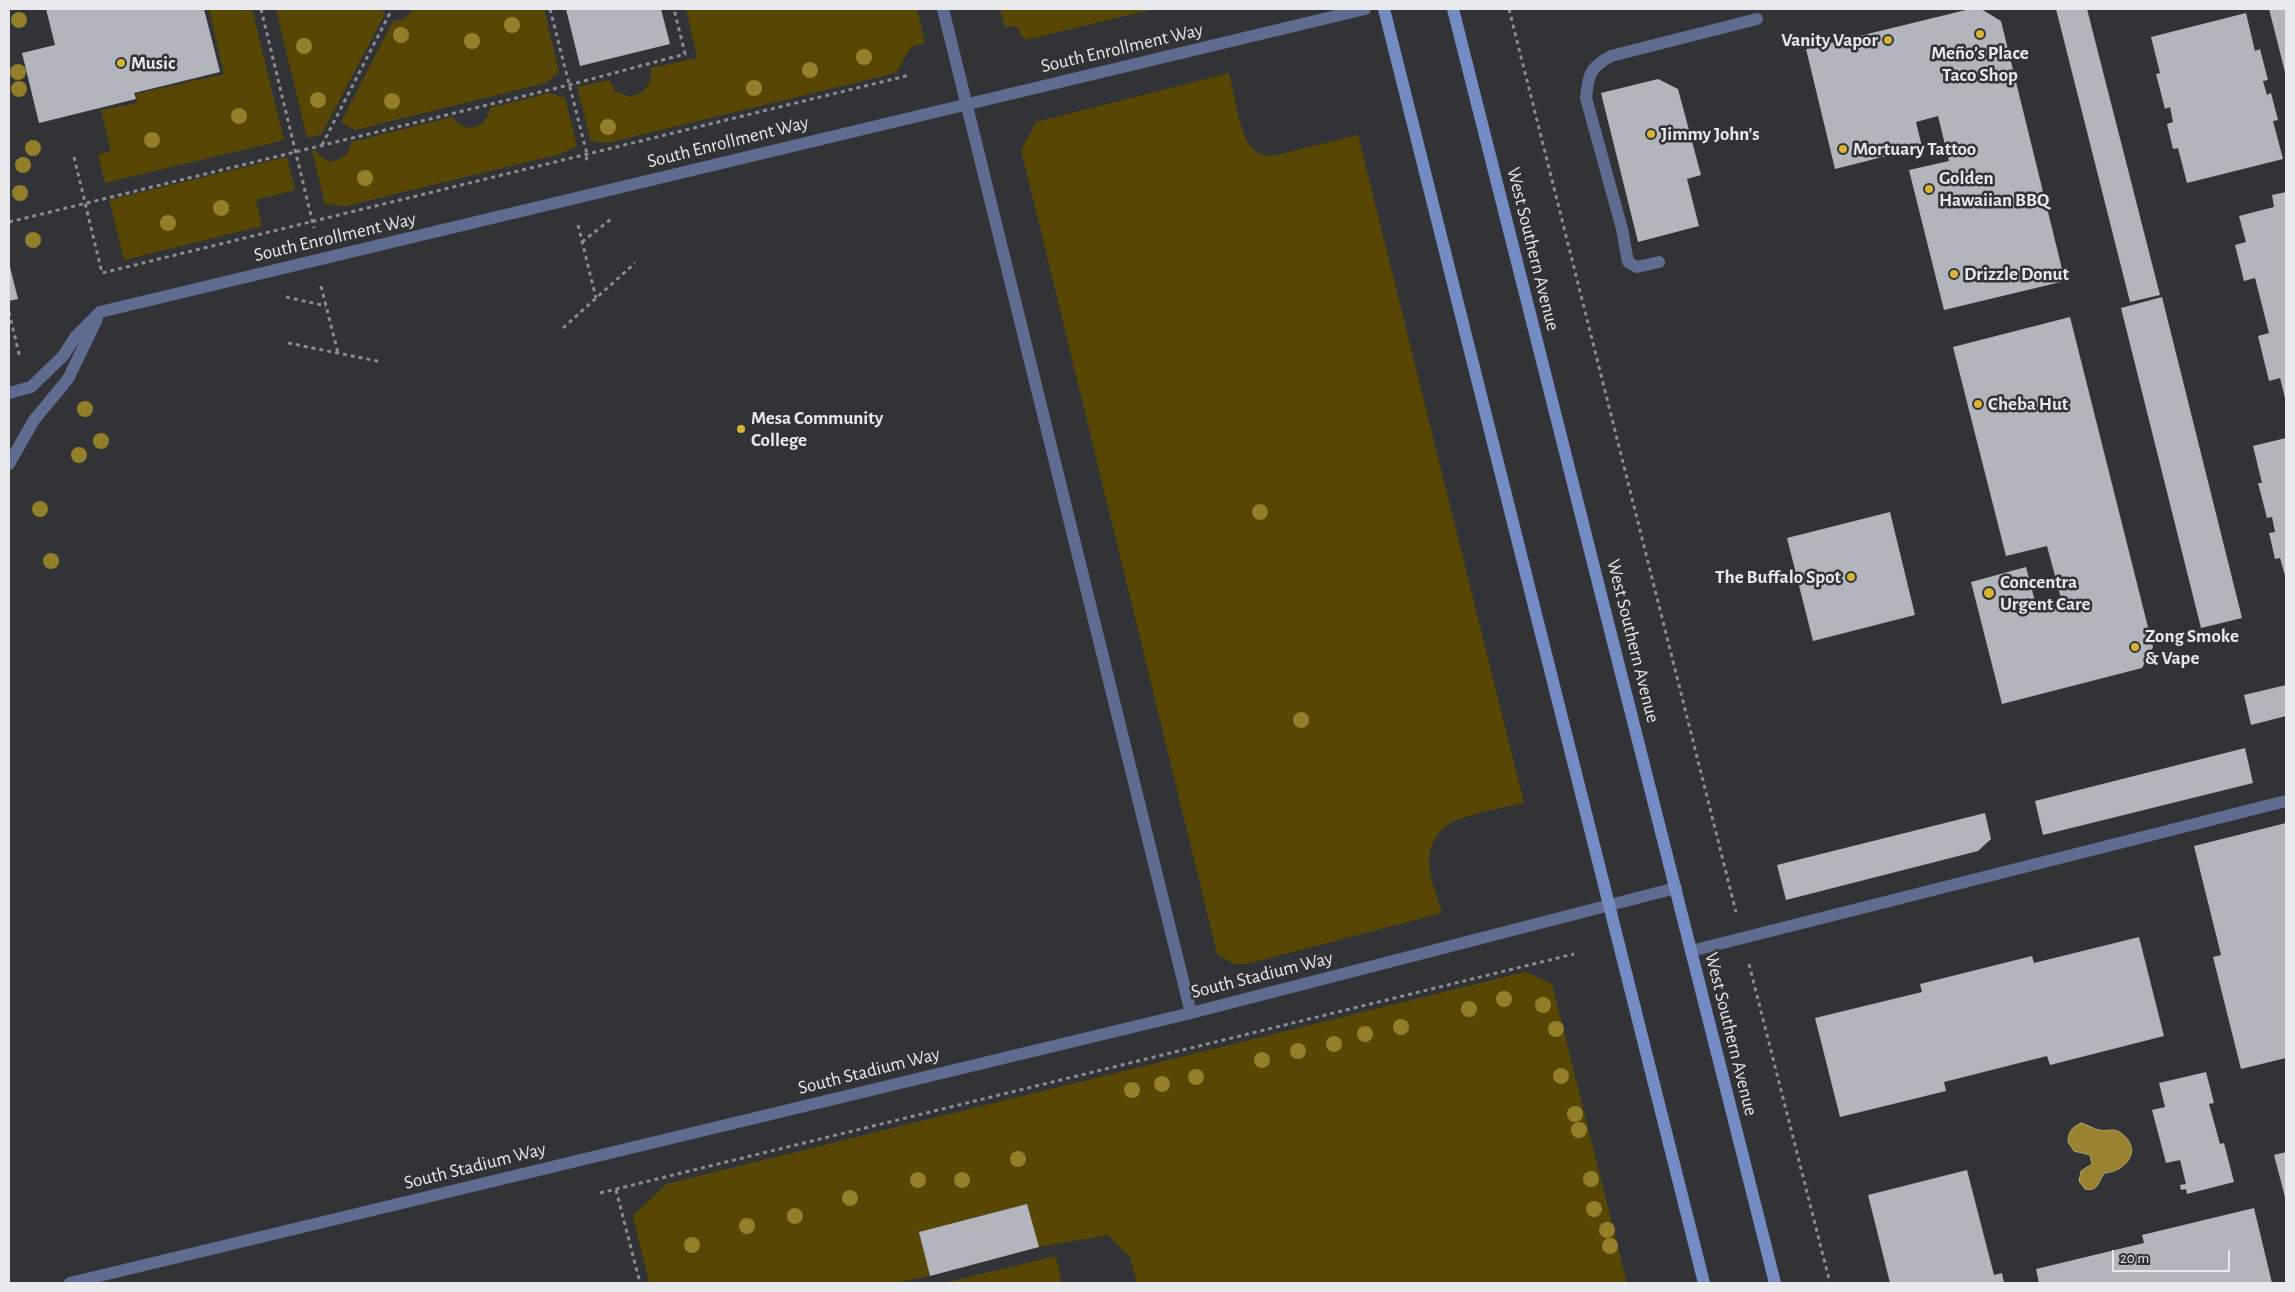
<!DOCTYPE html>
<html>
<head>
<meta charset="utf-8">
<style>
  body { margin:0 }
  #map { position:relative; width:2295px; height:1292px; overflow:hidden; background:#313337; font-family:"Alegreya Sans",sans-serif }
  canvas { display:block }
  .frame { position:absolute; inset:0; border:10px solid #e8e9ec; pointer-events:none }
  .scale { position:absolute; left:2112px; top:1250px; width:118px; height:22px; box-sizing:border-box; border:2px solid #e8e9ec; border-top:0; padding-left:6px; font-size:15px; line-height:18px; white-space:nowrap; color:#e8e9ec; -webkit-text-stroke:4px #313337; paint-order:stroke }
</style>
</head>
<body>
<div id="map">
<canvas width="2295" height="1292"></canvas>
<div class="frame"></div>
<div class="scale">20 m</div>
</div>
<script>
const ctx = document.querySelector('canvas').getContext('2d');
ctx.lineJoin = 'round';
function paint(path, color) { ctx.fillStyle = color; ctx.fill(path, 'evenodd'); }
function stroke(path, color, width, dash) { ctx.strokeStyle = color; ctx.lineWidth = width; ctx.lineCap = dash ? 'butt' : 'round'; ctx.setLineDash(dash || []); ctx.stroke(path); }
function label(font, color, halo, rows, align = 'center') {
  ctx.font = font + ' "Alegreya Sans",sans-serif'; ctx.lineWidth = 5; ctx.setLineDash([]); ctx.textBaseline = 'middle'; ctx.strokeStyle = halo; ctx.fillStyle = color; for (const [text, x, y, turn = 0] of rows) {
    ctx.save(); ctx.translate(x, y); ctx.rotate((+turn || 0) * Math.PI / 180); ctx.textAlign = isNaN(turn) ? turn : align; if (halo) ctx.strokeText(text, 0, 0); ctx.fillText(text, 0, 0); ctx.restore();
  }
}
const green = new Path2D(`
  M209 9H252L284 140 105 183 98 155 111 151 101 110 137 103 136 94 224 74Z
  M276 9H380L385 14 321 135 307 138Z
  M413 9H544L559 72 546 83 355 130 341 122 393 21 405 19Z
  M686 9H917L925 43 911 47 896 73 607 143 591 141 577 87 609 80 615 91 630 97C645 93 653 84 651 68L697 58Z
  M1000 9H1154L1025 40 1016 26 1005 27Z
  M1229 73C1234 92 1239 129 1249 144 1254 152 1264 156 1272 156L1358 135 1524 803C1506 807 1458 816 1446 826 1434 835 1429 850 1429 864 1430 880 1438 898 1442 913L1247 964H1234L1217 954 1021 150 1036 122Z
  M549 93 565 98 577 146 560 154 346 206 325 204 312 151 317 150 318 155 330 162C343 159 349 156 351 142L452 117C465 135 487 129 490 108Z
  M287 157 295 190 256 200 262 226 124 260 109 200Z
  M1525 972 1552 984 1627 1283H1137L1130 1257 1108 1235 1039 1247 1027 1204 919 1232 930 1276 894 1283H649L633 1216 666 1184Z
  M1056 1256 1062 1283H944Z`);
const water = new Path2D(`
  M2081 1123C2087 1124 2093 1129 2099 1130 2108 1132 2113 1127 2121 1133 2143 1149 2127 1171 2105 1173 2097 1181 2100 1192 2085 1189L2079 1181 2081 1171 2092 1164 2090 1155 2074 1151 2068 1142C2068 1132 2072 1127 2081 1123Z`);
const building = new Path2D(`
  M46 9H204L220 72 134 93 136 99 39 123 22 53 55 45Z
  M566 9H661L670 44 580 66Z
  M1970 9H1981L2001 21 2065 281 1944 310 1909 170 1949 161 1938 116 1916 122 1922 147 1835 169 1806 49Z
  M2056 9H2087L2160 295 2130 302Z
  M2269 9H2286V76Z
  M2246 13 2255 51 2260 49 2268 80 2263 81 2267 95 2271 93 2278 120 2273 121 2283 159 2187 183 2178 148 2173 149 2167 124 2173 122 2170 107 2165 109 2156 74 2160 73 2151 37Z
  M1658 79 1678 89 1701 175 1687 179 1699 226 1638 242 1601 93Z
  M2286 192V402L2280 378 2269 381 2258 336 2269 333 2255 278 2244 281 2235 245 2246 242 2239 216 2274 207 2272 195Z
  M9 263 18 299 9 301Z
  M2162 297 2242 618 2201 628 2121 308Z
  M2070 317 2153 647 2142 668 2002 704 1971 582 2026 567 2037 609 2062 602 2047 546 2006 556 1953 347Z
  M2286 438V579L2280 558 2275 559 2269 533 2275 532 2272 517 2267 518 2258 483H2262L2253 446Z
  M1890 512 1915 615 1813 641 1787 538Z
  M2286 685V716L2251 725 2244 695Z
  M2245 748 2253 783 2043 835 2035 801Z
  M1985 813 1991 839 1978 851 1786 900 1777 865Z
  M2286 823V1058L2241 1069 2213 957 2221 955 2194 846Z
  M2139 937 2164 1036 2050 1065 2047 1056 1944 1082 1946 1091 1840 1117 1815 1018 1922 992 1920 984 2032 956 2034 963Z
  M2206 1072 2214 1103 2209 1104 2220 1144 2224 1143 2234 1182 2187 1194 2186 1189 2181 1190 2180 1185 2186 1184 2180 1160 2166 1163 2152 1110 2165 1107 2159 1083Z
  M2286 1152V1201L2274 1155Z
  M1967 1170 1994 1275 2002 1273 2004 1283H1890L1868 1195Z
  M1027 1204 1039 1247 930 1276 919 1232Z
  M2254 1208 2272 1283H2039L2036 1269 2144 1243 2142 1235Z`);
const path = new Path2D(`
  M261 9 314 228
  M550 9 587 154 586 164
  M1509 9 1736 912
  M322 145 392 9
  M74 157 102 273 910 75
  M9 222 569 85 685 54 674 9
  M578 225 596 298
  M582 242 611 219
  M321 286 338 353
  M286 297 326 306
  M9 312 20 358
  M563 328 635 263
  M288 343 382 362
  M1749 964 1830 1283
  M616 1190 640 1283
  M600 1193 1574 954`);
const service = new Path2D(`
  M943 9 1191 1013
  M1659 262 1637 267 1628 262 1622 229 1586 98C1589 74 1589 68 1611 56L1757 19
  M9 393 31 387 63 356 76 336 100 312 1365 9
  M9 464 34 420 68 379 97 319
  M1691 951 2286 801
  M70 1283 1191 1013 1676 888`);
const secondary = new Path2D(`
  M1384 9 1704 1283
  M1453 9 1775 1283`);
const trees = [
  [19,20],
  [512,25],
  [401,35],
  [472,41],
  [304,46],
  [864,57],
  [810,70],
  [18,72],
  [754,88],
  [19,89],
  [318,100],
  [392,101],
  [239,116],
  [608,127],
  [152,140],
  [33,148],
  [23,165],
  [365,178],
  [20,193],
  [221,208],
  [168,223],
  [33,240],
  [85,409],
  [101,441],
  [79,455],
  [40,509],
  [1260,512],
  [51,561],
  [1301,720],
  [1504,999],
  [1543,1005],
  [1469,1009],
  [1401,1027],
  [1556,1029],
  [1365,1034],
  [1334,1044],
  [1298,1051],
  [1262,1060],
  [1561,1076],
  [1196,1077],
  [1162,1084],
  [1132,1090],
  [1575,1114],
  [1579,1130],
  [1018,1159],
  [1591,1179],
  [918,1180],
  [962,1180],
  [850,1198],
  [1594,1209],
  [795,1216],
  [747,1226],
  [1607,1230],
  [692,1245],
  [1610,1246]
];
const markers = [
  [1980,34,5,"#d7b434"],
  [1888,40,5,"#d7b434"],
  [121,63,5,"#d7b434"],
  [1651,134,5,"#d7b434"],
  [1843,149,5,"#d7b434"],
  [1929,189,5,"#d7b434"],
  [1954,274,5,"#d7b434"],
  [1978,404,5,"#d7b434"],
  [741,429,5,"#d7b434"],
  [1851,577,5,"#d7b434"],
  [1989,593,6,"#d7b434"],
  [2135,647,5,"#d7b434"]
];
const poiNames = [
  ["Vanity Vapor",1878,40,"right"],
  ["Meño’s Place",1980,53,"center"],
  ["Taco Shop",1980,75,"center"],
  ["Music",131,63],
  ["Jimmy John's",1661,134],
  ["Mortuary Tattoo",1853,149],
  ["Golden",1939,178],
  ["Hawaiian BBQ",1939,200],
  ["Drizzle Donut",1964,274],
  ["Cheba Hut",1988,404],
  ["Mesa Community",751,418],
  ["College",751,440],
  ["The Buffalo Spot",1841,577,"right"],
  ["Concentra",2000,582],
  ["Urgent Care",2000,604],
  ["Zong Smoke",2145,636],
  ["& Vape",2145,658]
];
const streetNames = [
  ["South Enrollment Way",1122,48,-13],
  ["South Enrollment Way",728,142,-14],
  ["South Enrollment Way",335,237,-13],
  ["West Southern Avenue",1533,249,76],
  ["West Southern Avenue",1633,641,76],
  ["South Stadium Way",1262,975,-14],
  ["West Southern Avenue",1731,1034,76],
  ["South Stadium Way",869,1071,-14],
  ["South Stadium Way",475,1166,-14]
];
paint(green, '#584704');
paint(water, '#998230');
stroke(water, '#b1a168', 1);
paint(building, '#b2b5bb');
stroke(path, '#8b8c90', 3, [4, 4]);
stroke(service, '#5d6c8f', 12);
stroke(secondary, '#748bc3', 12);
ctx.fillStyle = '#937e29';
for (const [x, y] of trees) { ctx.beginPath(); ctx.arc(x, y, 8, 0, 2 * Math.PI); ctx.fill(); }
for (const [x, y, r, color] of markers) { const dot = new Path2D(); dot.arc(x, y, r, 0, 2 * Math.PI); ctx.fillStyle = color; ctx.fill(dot); stroke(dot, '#313337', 2); }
label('bold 19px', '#e8e9ec', '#313337', poiNames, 'left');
label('19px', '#e8e9ec', '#313337', streetNames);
</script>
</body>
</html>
